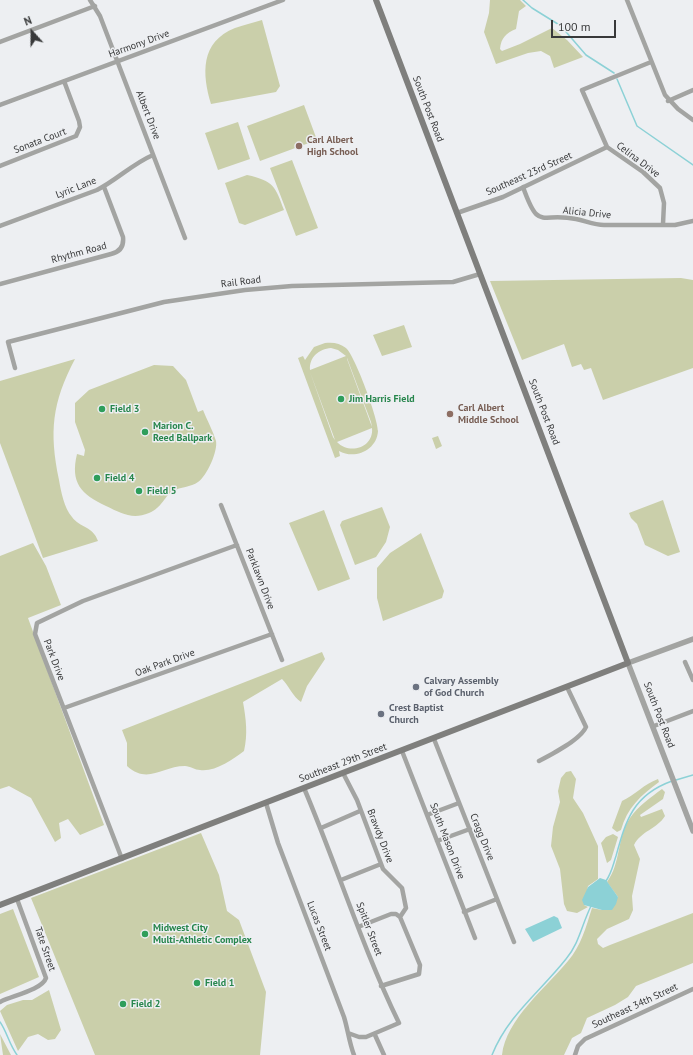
<!DOCTYPE html>
<html>
<head>
<meta charset="utf-8">
<style>
  body { margin:0 }
  #map { position:relative; width:693px; height:1055px; overflow:hidden; background:#edeff2; font-family:"PT Sans",sans-serif }
  canvas { display:block }
  .north { position:absolute; left:12px; top:12px; width:40px; height:40px; -webkit-text-stroke:3px #edeff2; paint-order:stroke; rotate:339deg; font-size:11px; font-weight:700; line-height:16px; text-align:center; color:#38393a }
  .north::after { content:''; display:block; margin:auto; width:14px; height:18px; background:#38393a; clip-path:polygon(50% 0,100% 100%,50% 72%,0 100%) }
  .scale { position:absolute; left:551px; top:20px; width:65px; height:18px; box-sizing:border-box; border:2px solid #38393a; border-top:0; padding-left:5px; font-size:12px; line-height:14px; white-space:nowrap; color:#38393a; -webkit-text-stroke:3px #edeff2; paint-order:stroke }
</style>
</head>
<body>
<div id="map">
<canvas width="693" height="1055"></canvas>
<div class="north">N</div>
<div class="scale">100 m</div>
</div>
<script>
const ctx = document.querySelector('canvas').getContext('2d');
ctx.lineJoin = 'round';
function paint(path, color) { ctx.fillStyle = color; ctx.fill(path, 'evenodd'); }
function stroke(path, color, width, dash) { ctx.strokeStyle = color; ctx.lineWidth = width; ctx.lineCap = dash ? 'butt' : 'round'; ctx.setLineDash(dash || []); ctx.stroke(path); }
function label(font, color, halo, rows, align = 'center') {
  ctx.font = font + ' "PT Sans",sans-serif'; ctx.lineWidth = 3; ctx.setLineDash([]); ctx.textBaseline = 'middle'; ctx.strokeStyle = halo; ctx.fillStyle = color; for (const [text, x, y, turn = 0] of rows) {
    ctx.save(); ctx.translate(x, y); ctx.rotate((+turn || 0) * Math.PI / 180); ctx.textAlign = isNaN(turn) ? turn : align; if (halo) ctx.strokeText(text, 0, 0); ctx.fillText(text, 0, 0); ctx.restore();
  }
}
const green = new Path2D(`
  M490 0H520L526 6 519 11 516 29C506 33 501 38 500 49L502 51 520 44 552 28 567 40 583 57 554 68 550 56 541 51 528 53 496 64 484 32 489 13Z
  M262 20 280 86 276 92 211 104C202 74 200 42 235 28 243 25 253 23 262 20Z
  M304 105 317 140 260 161 247 126Z
  M238 122 250 159 218 170 205 133Z
  M292 160 318 228 296 236 270 168Z
  M247 175C274 181 275 186 284 210L245 225 239 223 225 183Z
  M681 278 693 280V368L603 400 591 368 584 370 581 364 572 367 564 344 522 360 490 281Z
  M404 325 412 347 382 356 373 335Z
  M325 343C333 342 340 343 346 348 355 356 378 418 378 431 377 450 355 460 339 451L340 456 335 458 298 358 303 356 305 360 314 347ZM331 348 338 350 346 356 310 370C309 357 319 349 331 348ZM347 358 371 422 372 427 347 359ZM310 372 335 440 333 437ZM372 428C374 448 349 455 337 442Z
  M75 359C52 403 49 431 59 480 61 491 64 508 72 517 80 528 93 526 98 541L43 558 0 443V381Z
  M154 365 173 366 186 380 198 412 203 410C207 420 213 431 216 441 218 451 207 476 198 482 191 487 180 487 173 491 165 495 162 508 149 513 132 520 121 513 106 506 81 494 70 483 77 454L84 456 85 450 75 422V403L89 390Z
  M438 436 442 446 436 449 432 438Z
  M663 500 680 552 668 556 645 545 637 524 631 518 629 513Z
  M382 507 390 527 386 542 376 557 355 565 340 525 342 521Z
  M324 510 350 579 318 591 289 523Z
  M421 533 444 591 442 598 383 621 377 598V568L390 553Z
  M33 543 46 566 61 605 28 618 104 825 80 835 68 819 59 823 61 838 55 842 31 798 9 786 0 789V556Z
  M322 652 325 659 307 686 301 702C293 697 289 686 282 679L243 702C246 719 248 734 244 751 232 760 215 772 200 770 195 770 190 766 185 766 162 766 148 785 127 766V743L122 730Z
  M571 771 576 779 573 798 583 813 598 846V879L588 886 584 905 588 907 577 913 567 911 564 904 560 869 551 846 553 827 560 802 558 791 561 778 566 772Z
  M658 779 659 782C641 795 627 808 621 830L617 832 612 828 622 801C635 795 644 784 658 779Z
  M662 789 665 792 663 799 640 815 641 817 662 809 665 816C657 829 641 831 634 845L640 859 632 896 633 910 629 919 607 929 597 939 598 944 603 948 610 945 693 913V963L636 986 628 997 615 1005 587 1018 581 1033 572 1038 564 1055H502C506 1019 546 988 568 961 581 946 586 927 592 908L602 910 618 897 607 882C621 863 617 837 630 818 638 806 650 798 662 789Z
  M201 833 219 875 227 911 239 920 266 992 260 1055H95L31 898Z
  M613 834 618 837 611 860 607 863 601 843 606 837Z
  M13 909 39 977 0 994V914Z
  M49 990 61 1030 55 1039 48 1040 38 1034 28 1037 18 1051 0 1011 7 1005 23 1000H32Z
  M0 1034 11 1055H3Z`);
const water = new Path2D(`
  M600 878 606 880 618 897 616 904 612 910H602L584 905 582 900 588 887Z
  M554 916 558 918 562 928 533 942 525 929Z`);
const stream = new Path2D(`
  M523 0 532 8 561 26 586 55 614 73
  M617 79 637 126 693 165
  M676 780 693 775
  M606 881C612 872 613 865 616 856 626 820 633 795 672 781
  M0 1022C7 1032 9 1044 17 1055
  M492 1055C508 1015 540 992 566 959 579 944 582 924 591 906`);
const minor = new Path2D(`
  M90 0 100 16 185 238
  M627 0 665 95 678 109 693 120
  M0 42 95 6
  M651 62 582 90 607 147 643 172 660 188 664 203 663 224
  M668 101 693 90
  M0 105 283 0
  M0 166 76 136 80 127 79 121 64 81
  M523 187C539 232 540 212 576 219 586 221 594 225 604 225H675L693 221
  M457 213 503 197 607 147
  M0 226 97 190C117 180 132 164 153 155
  M0 284 111 254C120 252 124 246 123 237L104 187
  M15 368 8 342 164 302 245 290 292 286 453 282 480 274
  M221 505 282 660
  M685 662 693 680
  M64 708 272 634
  M654 726 693 711
  M434 739 514 942
  M402 751 475 938
  M539 761C551 755 581 739 586 727L567 687
  M343 773 357 800 383 869 402 888 406 908 400 917 420 965 419 974 381 986
  M304 788C337 866 362 947 399 1023L366 1037H359L348 1033
  M266 803 278 843 344 1017C348 1030 349 1042 354 1055
  M427 815 459 803
  M321 828 360 811
  M437 841 470 829
  M122 859 35 634 37 623 83 601 237 545
  M341 880 381 864
  M464 912 497 899
  M358 927 391 914H396L400 917
  M0 1002C11 996 42 990 46 978L17 899
  M375 1035 384 1055
  M575 1055 578 1046 585 1039 693 989`);
const tertiary = new Path2D(`
  M693 639 628 663 693 831`);
const secondary = new Path2D(`
  M0 905 628 663 376 0`);
const markers = [
  [299,146,4,"#8d6e63"],
  [341,399,4,"#2e9e5b"],
  [102,409,4,"#2e9e5b"],
  [450,414,4,"#8d6e63"],
  [145,432,4,"#2e9e5b"],
  [97,478,4,"#2e9e5b"],
  [139,491,4,"#2e9e5b"],
  [416,687,4,"#6b7280"],
  [381,714,4,"#6b7280"],
  [145,934,4,"#2e9e5b"],
  [197,983,4,"#2e9e5b"],
  [123,1004,4,"#2e9e5b"]
];
const streetNames = [
  ["Harmony Drive",139,44,-20],
  ["South Post Road",428,109,69],
  ["Albert Drive",148,115,69],
  ["Sonata Court",40,141,-21],
  ["Celina Drive",638,160,37],
  ["Southeast 23rd Street",529,174,-24],
  ["Lyric Lane",76,188,-21],
  ["Alicia Drive",587,213,6],
  ["Rhythm Road",79,253,-15],
  ["Rail Road",241,282,-7],
  ["South Post Road",544,412,69],
  ["Parklawn Drive",260,579,69],
  ["Park Drive",54,660,69],
  ["Oak Park Drive",165,663,-20],
  ["South Post Road",659,715,69],
  ["Southeast 29th Street",343,763,-21],
  ["Brawdy Drive",380,836,69],
  ["Cragg Drive",482,837,68],
  ["South Mason Drive",447,841,69],
  ["Lucas Street",319,926,69],
  ["Spitler Street",369,929,69],
  ["Tate Street",45,949,71],
  ["Southeast 34th Street",635,1006,-25]
];
const educationNames = [
  ["Carl Albert",307,140],
  ["High School",307,152],
  ["Carl Albert",458,408],
  ["Middle School",458,420]
];
const leisureNames = [
  ["Jim Harris Field",349,399],
  ["Field 3",110,409],
  ["Marion C.",153,426],
  ["Reed Ballpark",153,438],
  ["Field 4",105,478],
  ["Field 5",147,491],
  ["Midwest City",153,928],
  ["Multi-Athletic Complex",153,940],
  ["Field 1",205,983],
  ["Field 2",131,1004]
];
const worshipNames = [
  ["Calvary Assembly",424,681],
  ["of God Church",424,693],
  ["Crest Baptist",389,708],
  ["Church",389,720]
];
paint(green, '#cacfaa');
paint(water, '#8cd1d6');
stroke(stream, '#8cd1d6', 1.5);
stroke(minor, '#a3a4a2', 4.5);
stroke(tertiary, '#a3a4a2', 5.5);
stroke(secondary, '#7f7f7d', 6);
for (const [x, y, r, color] of markers) { const dot = new Path2D(); dot.arc(x, y, r, 0, 2 * Math.PI); ctx.fillStyle = color; ctx.fill(dot); stroke(dot, '#edeff2', 1.5); }
label('10px', '#38393a', '#edeff2', streetNames);
label('bold 10px', '#785e54', '#edeff2', educationNames, 'left');
label('bold 10px', '#27864d', '#edeff2', leisureNames, 'left');
label('bold 10px', '#5b616d', '#edeff2', worshipNames, 'left');
</script>
</body>
</html>
